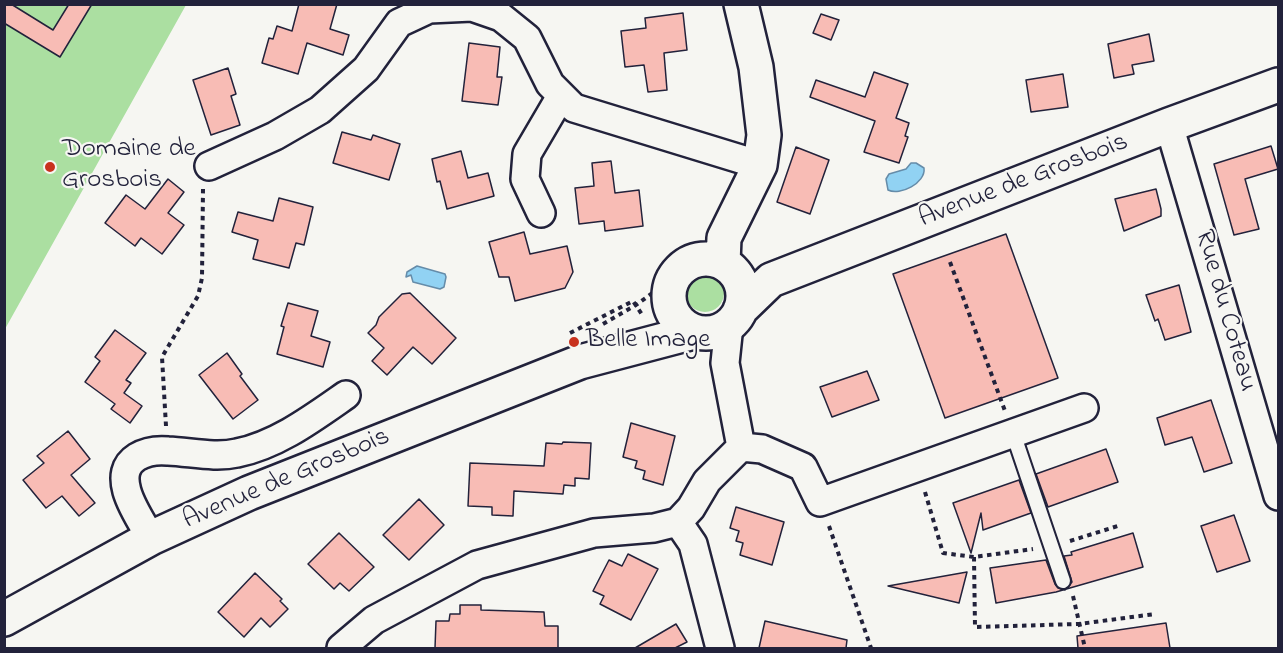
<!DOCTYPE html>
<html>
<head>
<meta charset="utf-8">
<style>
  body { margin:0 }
  #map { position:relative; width:1283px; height:653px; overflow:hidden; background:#f6f6f2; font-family:"Indie Flower",sans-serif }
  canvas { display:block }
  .frame { position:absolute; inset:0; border:6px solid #22223b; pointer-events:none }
</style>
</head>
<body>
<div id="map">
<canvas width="1283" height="653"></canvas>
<div class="frame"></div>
</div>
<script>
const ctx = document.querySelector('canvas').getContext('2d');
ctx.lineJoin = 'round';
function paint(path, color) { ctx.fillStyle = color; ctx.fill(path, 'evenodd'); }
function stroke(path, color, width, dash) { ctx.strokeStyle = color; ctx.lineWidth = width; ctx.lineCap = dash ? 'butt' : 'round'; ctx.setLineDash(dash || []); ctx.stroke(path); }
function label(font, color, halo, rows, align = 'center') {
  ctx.font = font + ' "Indie Flower",sans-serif'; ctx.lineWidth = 4.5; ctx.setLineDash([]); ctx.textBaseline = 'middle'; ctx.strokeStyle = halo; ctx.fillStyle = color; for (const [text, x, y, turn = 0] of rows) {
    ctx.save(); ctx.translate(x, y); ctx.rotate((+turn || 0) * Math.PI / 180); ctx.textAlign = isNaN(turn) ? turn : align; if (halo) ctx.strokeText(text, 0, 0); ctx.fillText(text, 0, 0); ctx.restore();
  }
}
const green = new Path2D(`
  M5 5H186L5 329Z
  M686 293a19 19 0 1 1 38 0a19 19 0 1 1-38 0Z`);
const water = new Path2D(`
  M911 163H916L924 168C926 183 900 196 888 190L886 179 889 174 906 169Z
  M417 266 445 274 446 277 444 287 440 289 413 282 411 275 406 277 407 272Z`);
const building = new Path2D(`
  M4 4H11L53 30 69 4H92L60 57 4 23Z
  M299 4H337L330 29 349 35 343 55 307 43 298 74 262 63 269 38 273 39 277 26 292 31Z
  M683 13 687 50 664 53 667 90 648 92 644 65 625 67 621 31 646 28 645 18Z
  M821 14 839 20 831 40 813 33Z
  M1149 34 1154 61 1132 65 1134 74 1114 78 1108 44Z
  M469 43 500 47 497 77H502L498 105 462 101Z
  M228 68 236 94 231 96 240 125 211 135 193 80Z
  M874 72 908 84 896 118 909 123 905 136 908 137 899 163 864 152 875 121 810 97 816 80 865 97Z
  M1063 74 1068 107 1031 112 1026 80Z
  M342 132 371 140 373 135 400 144 389 180 333 163Z
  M1271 146 1278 169 1245 179 1259 229 1234 235 1214 164Z
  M796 147 829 160 810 214 777 202Z
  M461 151 468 178 488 173 494 196 447 209 440 181 437 182 432 159Z
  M611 161 615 193 639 190 643 226 605 231 604 221 579 224 575 188 594 186 592 163Z
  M168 179 184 192 168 213 184 225 162 254 141 238 135 246 105 223 126 195 145 209Z
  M1156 189 1161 209V216L1124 231 1115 199Z
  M279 198 313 207 304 245 296 243 289 268 253 259 258 240 232 232 238 212 273 221Z
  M524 232 530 254 567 246 573 272 565 288 515 301 509 277H499L489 242Z
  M1006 234 1058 378 945 418 893 274Z
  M1179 285 1191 332 1165 340 1158 319 1155 321 1146 295Z
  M410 293 456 338 432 364 413 347 387 375 372 361 384 348 368 333 376 325 379 317 402 294Z
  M288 303 318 311 311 336 330 342 323 367 277 354 284 327 281 326Z
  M115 330 146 353 126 380 131 383 124 393 142 406 130 423 111 409 115 404 85 382 100 361 95 357Z
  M227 353 242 374 240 376 258 400 233 419 199 375Z
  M867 371 879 400 832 417 820 387Z
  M1211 400 1232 463 1204 472 1192 437 1165 445 1157 418Z
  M631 423 675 436 663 485 643 479 645 471 635 468 637 461 623 457Z
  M68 431 90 459 71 475 95 503 79 516 62 496 46 508 23 480 44 463 37 456Z
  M563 442 591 443 589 479 575 478V486L564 485 563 494 514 491 513 516 492 515V507L468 506 470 463 544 466 546 443 562 444Z
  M1106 449 1118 482 1048 507 1036 474Z
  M1019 480 1031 513 983 530 981 513 971 553 953 503Z
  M419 499 444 525 409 560 383 535Z
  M736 507 784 522 772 565 740 555 743 543 736 541 739 531 730 528Z
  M1234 515 1250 561 1217 572 1201 526Z
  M339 533 374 567 349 591 340 583 334 589 308 564Z
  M1133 533 1143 567 1056 592 996 603 990 568 1046 560 1055 584 1058 588 1065 590 1072 582 1064 556 1072 555 1071 552Z
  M628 554 658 569 631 620 600 604 604 596 593 591 609 560 622 566Z
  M967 572 959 603 888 586Z
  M255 573 282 599 280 601 288 609 270 627 261 618 244 637 218 612Z
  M460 605H481V610L544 612 545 626H558V648H435L436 621H449L450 614H460Z
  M765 621 847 640 846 648H759Z
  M1166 623 1170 648H1078L1077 636Z
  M676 624 687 642 675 648H635Z`);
const path = new Path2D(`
  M950 262 1005 411
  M603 324 636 305 673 278
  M570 333 633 301 643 316
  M166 426 162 357 198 296 202 278 203 189
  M925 492 943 553 974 557 1033 549
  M829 526 871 648
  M1070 541 1121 525
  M974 557 975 627 1079 624 1155 614
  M1073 596 1085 648`);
const lane = new Path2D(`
  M1013 433 1063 581`);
const street = new Path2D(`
  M1169 125 1278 496
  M209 166 275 136 320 110 366 69 399 23 429 9 472 7 501 17 527 38 550 84 574 108 760 165
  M541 213 525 179 527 154 561 96
  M741 447 762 449 803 467 820 502 1084 408
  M678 522 693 544 720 648
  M151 538C139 517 108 475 137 457 147 451 157 450 168 451 191 452 215 458 237 453 277 445 313 418 346 395
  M341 648 374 620 477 565 594 533 654 528 678 522 691 508 707 481 741 447 725 363 729 325`);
const secondary = new Path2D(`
  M669 296a37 37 0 1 1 74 0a37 37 0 1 1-74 0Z
  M723 263 724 238 760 165 764 135 756 67 741 4
  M740 310 771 280 1169 125 1278 85
  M4 619 151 538 249 493 580 362 694 332`);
const markers = [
  [50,167,6,"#c8321e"],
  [574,342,6,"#c8321e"]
];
const poiNames = [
  ["Domaine de",62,151],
  ["Grosbois",62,182],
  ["Belle Image",586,342]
];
const streetNames = [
  ["Avenue de Grosbois",1024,182,-21],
  ["Rue du Coteau",1224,311,74],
  ["Avenue de Grosbois",287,480,-23]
];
paint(green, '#abdfa1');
paint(water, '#91d2f3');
stroke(water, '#658ca9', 1.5);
paint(building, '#f8bcb5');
stroke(building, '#22223b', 1.5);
stroke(lane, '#22223b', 18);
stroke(street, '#22223b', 32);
stroke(secondary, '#22223b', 38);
stroke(path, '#22223b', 4, [4.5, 4.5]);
stroke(lane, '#f6f6f2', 14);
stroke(street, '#f6f6f2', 27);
stroke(secondary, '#f6f6f2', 33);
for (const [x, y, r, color] of markers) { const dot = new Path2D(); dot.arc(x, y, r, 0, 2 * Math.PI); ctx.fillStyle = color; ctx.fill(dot); stroke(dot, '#f6f6f2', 2); }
label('27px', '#22223b', '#f6f6f2', poiNames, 'left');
label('27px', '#22223b', '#f6f6f2', streetNames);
</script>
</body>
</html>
